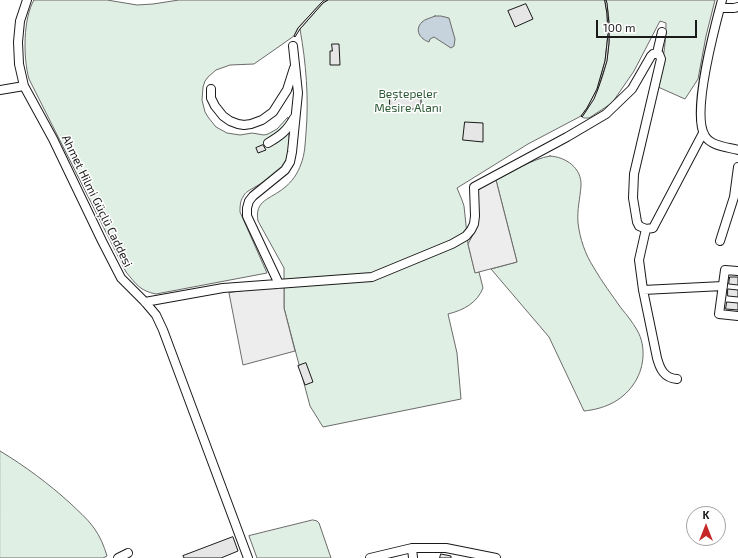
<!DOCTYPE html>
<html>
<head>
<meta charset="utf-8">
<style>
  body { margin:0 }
  #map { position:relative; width:738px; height:558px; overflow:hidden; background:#fff; font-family:"Exo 2",sans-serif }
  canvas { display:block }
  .north { position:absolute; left:686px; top:506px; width:40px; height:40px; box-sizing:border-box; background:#fff; border:1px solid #a3a3a3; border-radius:50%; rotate:0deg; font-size:11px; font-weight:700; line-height:16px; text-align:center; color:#1a1a1a }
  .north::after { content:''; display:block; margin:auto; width:14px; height:18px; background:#c62828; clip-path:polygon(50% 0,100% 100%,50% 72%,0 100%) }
  .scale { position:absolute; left:596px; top:20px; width:101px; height:18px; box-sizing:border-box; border:2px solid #1a1a1a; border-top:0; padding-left:5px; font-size:12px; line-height:14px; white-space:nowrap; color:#1a1a1a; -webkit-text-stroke:3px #fff; paint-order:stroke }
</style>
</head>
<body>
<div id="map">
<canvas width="738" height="558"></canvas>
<div class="north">K</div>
<div class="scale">100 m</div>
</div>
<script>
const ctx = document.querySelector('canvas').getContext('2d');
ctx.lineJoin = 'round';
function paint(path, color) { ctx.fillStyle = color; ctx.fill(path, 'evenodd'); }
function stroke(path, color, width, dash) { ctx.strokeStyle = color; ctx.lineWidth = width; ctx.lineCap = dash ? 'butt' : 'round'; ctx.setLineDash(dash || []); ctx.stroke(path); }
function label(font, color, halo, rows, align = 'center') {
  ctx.font = font + ' "Exo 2",sans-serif'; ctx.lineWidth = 3; ctx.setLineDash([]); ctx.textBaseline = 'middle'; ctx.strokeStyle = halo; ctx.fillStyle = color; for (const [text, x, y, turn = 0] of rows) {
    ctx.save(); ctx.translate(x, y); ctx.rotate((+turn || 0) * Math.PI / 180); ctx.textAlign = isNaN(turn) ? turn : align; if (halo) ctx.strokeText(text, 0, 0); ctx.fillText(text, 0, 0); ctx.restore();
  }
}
const green = new Path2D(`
  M34 0H107L137 5 153 4 179 0H325L322 2 298 28 294 36 254 64 230 65 216 70 208 77 205 81 203 87 202 100 205 112 208 117 216 127 227 133 240 135 252 133 264 135 268 134 277 129 288 117C288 129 291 145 288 157 283 172 267 180 255 187 250 190 245 192 243 197 240 201 240 207 240 212L267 273 156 294C140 291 136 284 126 272L29 79C23 58 23 18 34 0Z
  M328 0H605L607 14 608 34 605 61 597 89 587 108 581 116 528 144 457 188 462 200 464 206 468 244 475 272H479L483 288C477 303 464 310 448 314L457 353 461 399 323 427 310 406 284 308V268L258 221C254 200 271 199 284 188 292 182 298 173 301 164 305 154 305 144 306 133 309 98 306 63 300 29L323 3Z
  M606 0H715L706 36 698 79 685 99 658 87C662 65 666 46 666 23L660 21 634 71 612 103 589 118H584L582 117C606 84 615 41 606 0Z
  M550 156C566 157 582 168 581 186 580 199 577 209 578 223 580 239 585 254 594 268 602 282 612 295 621 308 627 315 633 323 637 330 647 347 644 370 633 385 621 402 603 409 584 411L549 337 491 269 517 262 496 180C512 172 532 159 550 156Z
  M0 451C25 466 49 484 70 503 78 511 87 518 94 528 100 536 104 546 107 556L103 558H0Z
  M313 520 317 521 319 523 331 558H257L249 536Z`);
const parking = new Path2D(`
  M496 180 517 262 475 273 468 244 476 229 478 191 486 183Z
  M284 285V308L295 351 243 365 229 293Z`);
const water = new Path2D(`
  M435 16H441L449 18 455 39 454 46 451 48 434 37 430 39 429 42C420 39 414 30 422 22 425 19 431 18 435 16Z`);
const building = new Path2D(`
  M325 0H328L323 3 300 29 295 37 294 36 298 28 322 2Z
  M605 0H606L607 3 609 24V43L607 61 598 89 594 99 582 117 581 116 587 108 597 89 605 61 608 34 607 14Z
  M526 4 533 19 515 27 508 11Z
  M332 44H339L340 65H330V51H332Z
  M390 96H421V109H390Z
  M465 122 483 123V142L463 140Z
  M263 145 266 150 258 153 256 148Z
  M730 277H738V285L729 284Z
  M728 289 738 290V297L728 296Z
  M727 302 738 303V310L726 309Z
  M306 363 313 382 305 385 298 366Z
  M233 537 238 551 221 558H184L183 556Z
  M441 554 451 556V558H440Z`);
const minor = new Path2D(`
  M27 0 20 21 18 42 19 64 24 86 53 139 102 241 121 278 145 302 156 315 163 330 248 558
  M722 0C715 26 691 114 705 136 711 146 727 147 738 150
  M720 8H734L738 7
  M657 53 662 32
  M211 89V98L215 106 223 116 230 121 238 124 244 125 251 124 262 120 273 112 287 90 294 68
  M0 90 24 86
  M268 143C280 136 287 131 294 118
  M646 229 639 260 643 290 657 358C660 369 664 378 677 379
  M720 241 734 197 738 167
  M738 271 725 270 719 314 738 316
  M279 284 247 216V208L249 201 253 196 285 170 290 162 292 152 298 93 293 46
  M643 290 723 286
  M145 302 223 288 372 277 452 244 466 236 471 230 474 224 475 216 474 187 567 137 606 114 632 89 651 56 653 54H659L661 59 634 174 633 198 637 222 639 226 646 229 653 228 703 133
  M412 548 413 558
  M118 558 128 553
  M370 558 412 548H446L496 558`);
const parkNames = [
  ["Beştepeler",408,94],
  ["Mesire Alanı",408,108]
];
const streetNames = [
  ["Ahmet Hilmi Güçlü Caddesi",97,201,64]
];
paint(green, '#e0efe3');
stroke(green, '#6a6a6a', 1);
paint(parking, '#ededed');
stroke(parking, '#6a6a6a', 1);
paint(water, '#c6d2dc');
stroke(water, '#6a6a6a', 1);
paint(building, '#e6e6e6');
stroke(building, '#1a1a1a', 1);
stroke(minor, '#1a1a1a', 10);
stroke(minor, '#fff', 8);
label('12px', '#2b5a34', '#fff', parkNames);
label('12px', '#1a1a1a', '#fff', streetNames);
</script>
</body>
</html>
